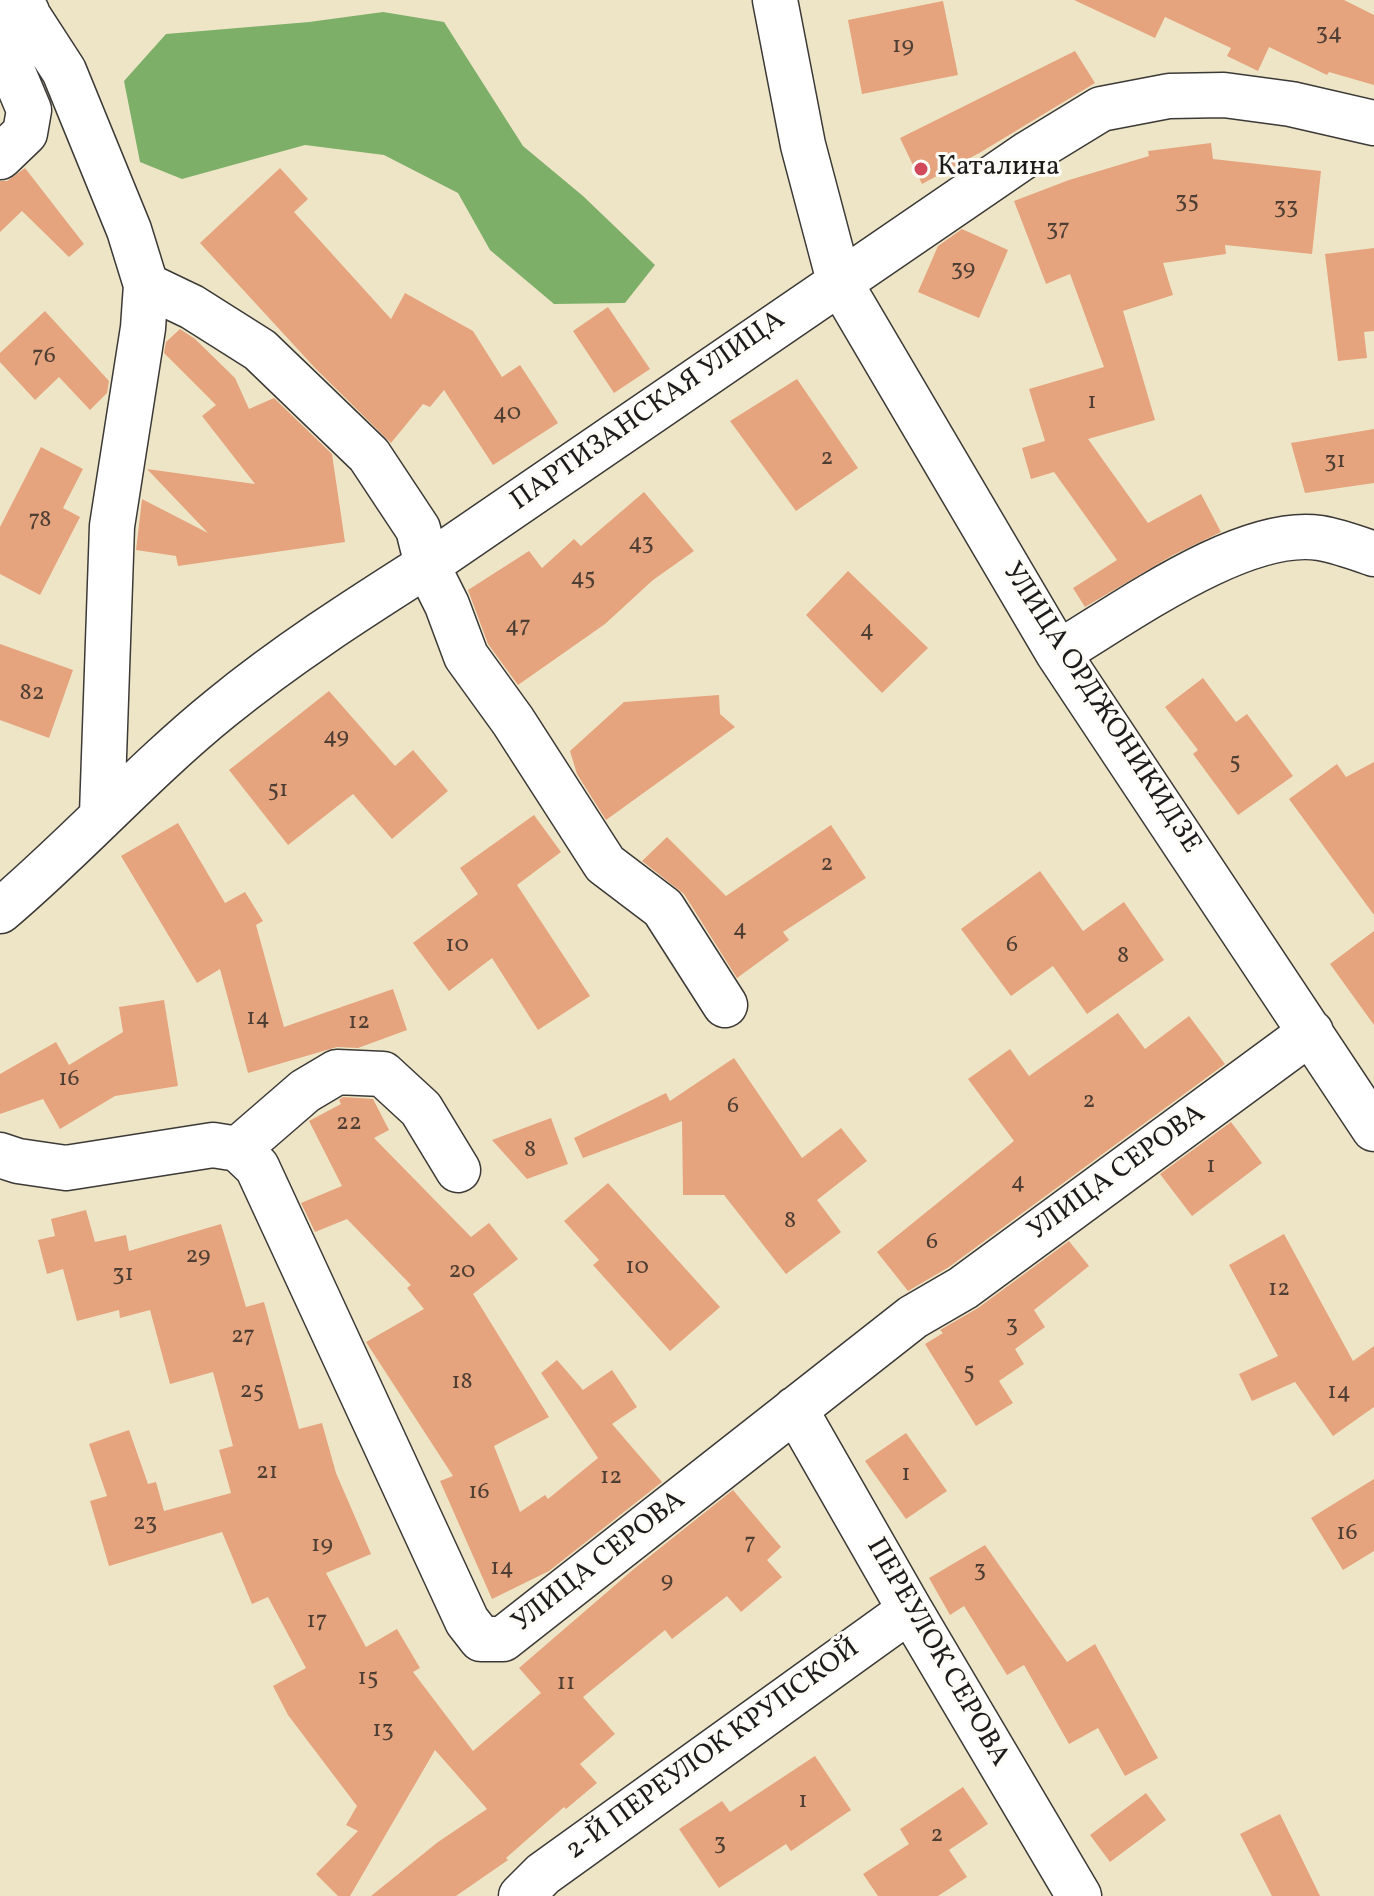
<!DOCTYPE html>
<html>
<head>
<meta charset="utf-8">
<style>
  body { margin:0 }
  canvas { display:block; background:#eee5c7 }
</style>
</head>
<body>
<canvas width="1374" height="1896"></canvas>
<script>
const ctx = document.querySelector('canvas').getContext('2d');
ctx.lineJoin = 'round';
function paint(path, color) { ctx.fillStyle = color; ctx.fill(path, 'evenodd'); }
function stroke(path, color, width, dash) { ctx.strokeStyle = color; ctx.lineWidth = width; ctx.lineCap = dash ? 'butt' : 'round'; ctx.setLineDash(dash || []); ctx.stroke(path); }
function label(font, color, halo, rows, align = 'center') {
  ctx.font = font + ' Vollkorn,serif'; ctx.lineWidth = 6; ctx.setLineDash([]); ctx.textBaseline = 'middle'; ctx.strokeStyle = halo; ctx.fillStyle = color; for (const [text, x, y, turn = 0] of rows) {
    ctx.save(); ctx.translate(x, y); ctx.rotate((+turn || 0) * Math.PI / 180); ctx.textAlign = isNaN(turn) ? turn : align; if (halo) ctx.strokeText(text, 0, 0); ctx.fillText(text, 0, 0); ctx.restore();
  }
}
const forest = new Path2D(`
  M383 12 444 22 523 146 583 196 655 265 625 303 554 304 490 250 458 193 384 155 305 145 182 179 140 162 124 81 166 34 309 22Z`);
const building = new Path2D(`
  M1074 0H1344L1374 15V85L1329 72 1327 75 1269 47 1258 71 1227 56 1231 48 1165 17 1155 38Z
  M943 1 958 75 862 94 848 20Z
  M1075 51 1095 83 981 152 922 184 900 138Z
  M1211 143 1213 159 1321 171 1312 254 1225 245 1226 254 1163 263 1173 295 1123 311 1155 420 1088 439 1148 523 1201 494 1221 532 1173 555 1085 607 1073 588 1117 560 1054 472 1031 479 1022 448 1045 441 1029 389 1104 367 1070 274 1046 284 1014 201 1069 180 1149 156 1148 151Z
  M25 168 84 244 69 257 22 211 0 232V181H7Z
  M280 168 308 199 294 212 391 319 405 293 473 331 502 377 520 365 558 423 493 465 444 390 430 407 423 404 391 443 315 368 200 243Z
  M962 229 1008 250 979 318 918 292 938 246Z
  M1374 248V331L1364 332 1367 358 1338 361 1325 254Z
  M608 307 650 369 614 393 573 331Z
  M45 311 109 381 107 393 90 410 59 377 35 400 0 362V353Z
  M180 329 195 339 235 378 249 409 274 398 332 454 345 542 178 566 176 556 136 550 142 499 208 533 147 469 255 484 202 416 216 405 164 353 166 342Z
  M797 379 858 468 796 511 730 421Z
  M1374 429V483L1305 493 1291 443Z
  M41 447 83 469 63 508 80 517 40 595 0 574V527Z
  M644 492 694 551 653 580 605 624 518 685 488 644 468 590 529 551 542 568 574 539 581 546Z
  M848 571 928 648 882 693 806 615Z
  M0 644 73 670 49 738 0 720Z
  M1203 678 1236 722 1247 714 1293 776 1238 815 1193 754 1198 750 1165 707Z
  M329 691 395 766 413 750 448 791 392 839 353 794 288 845 229 770Z
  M719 695 720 714 735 727 606 820 577 774 570 751 624 702Z
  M1374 762V915L1289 799 1337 764 1346 777Z
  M534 815 561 852 517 885 590 996 538 1030 492 958 449 991 413 943 478 894 460 868Z
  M178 823 225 903 245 892 263 921 256 925 284 1027 393 989 407 1030 358 1048 337 1047 248 1073 220 969 197 983 121 856Z
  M831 825 866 878 783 932 789 940 737 978 684 894 642 861 667 837 726 896Z
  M1040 871 1083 931 1124 902 1164 960 1087 1014 1053 966 1011 996 961 929Z
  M1374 931V1025L1330 964Z
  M164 1000 178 1086 115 1096 60 1129 43 1099 0 1114V1074L56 1042 69 1065 123 1032 119 1007Z
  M1118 1013 1145 1049 1189 1016 1225 1064 949 1267 908 1291 877 1252 1014 1141 968 1079 1010 1049 1029 1076Z
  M734 1058 802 1158 841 1128 867 1161 817 1200 841 1232 786 1274 724 1195H683L682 1121 583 1158 574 1138 666 1093 670 1101Z
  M343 1097 373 1099 389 1130 374 1138 471 1237 489 1223 518 1259 473 1294 549 1417 494 1446 520 1512 545 1495 548 1499 598 1458 541 1373 557 1360 583 1390 612 1370 637 1407 612 1424 662 1482 549 1571 492 1599 440 1481 453 1476 366 1342 424 1309 407 1288 411 1285 347 1219 315 1232 301 1203 342 1186 309 1121 341 1104 339 1100Z
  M551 1118 568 1164 527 1179 492 1140Z
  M1231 1122 1262 1163 1192 1216 1160 1174Z
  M608 1183 720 1307 670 1351 593 1265 599 1260 564 1221Z
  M86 1210 95 1242 126 1235 129 1251 221 1224 246 1307 264 1302 299 1429 322 1423 336 1473 371 1554 326 1573 366 1647 397 1629 420 1668 413 1672 473 1751 541 1693 519 1668 635 1568 733 1490 781 1547 767 1560 782 1577 741 1612 727 1596 672 1639 665 1630 583 1697 615 1734 580 1764 597 1783 566 1809 564 1807 506 1858 508 1860 456 1896H371L438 1842 487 1809 435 1750 350 1896H338L316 1874 358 1831 346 1825 357 1806 288 1715 273 1686 306 1668 268 1597 252 1604 222 1532 109 1566 90 1501 107 1496 89 1444 129 1430 148 1484 156 1482 164 1511 231 1493 219 1450 233 1446 213 1372 170 1384 150 1310 120 1318 119 1310 77 1321 63 1269 47 1274 38 1240 55 1236 51 1219Z
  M1284 1234 1353 1361 1374 1346V1407L1333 1436 1295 1382 1252 1401 1239 1374 1278 1356 1229 1265Z
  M1069 1241 1089 1266 1034 1310 1045 1327 1015 1349 1024 1364 999 1381 1013 1403 976 1426 925 1344 943 1333 940 1330 978 1308Z
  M906 1433 947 1491 906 1519 865 1461Z
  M1374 1479V1551L1343 1570 1311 1518Z
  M985 1545 1067 1662 1095 1644 1158 1758 1125 1776 1098 1728 1069 1744 1024 1665 1007 1675 964 1606 950 1615 929 1578Z
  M815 1756 851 1810 791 1851 786 1844 719 1888 679 1829 722 1801 730 1812Z
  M963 1787 988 1824 949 1850 967 1877 938 1896H878L863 1874 909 1844 900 1829Z
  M1146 1793 1166 1820 1110 1862 1090 1835Z
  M1280 1814 1320 1896H1272L1240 1834Z`);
const minor = new Path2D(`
  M18 0 64 71 129 230 146 285 143 328 112 526 102 814
  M775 0 803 145 839 281 1058 653 1374 1129
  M0 157 25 133 29 110 3 48 10 27 27 12
  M146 285 192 307 260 350 369 455 418 529 427 565 447 605 466 656 513 721 605 864 663 908 725 1005
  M1058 653C1124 614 1243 526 1320 538 1338 541 1357 548 1374 554
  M0 911C76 847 143 771 221 708 286 655 356 610 427 565L1029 153 1101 109 1169 96 1224 95 1291 104 1374 123
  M238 1149 305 1091 337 1072 383 1074 421 1109 458 1170
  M0 1155 18 1161 66 1168 213 1145 238 1149 257 1167 467 1621 481 1639H503L913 1317 963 1288 1311 1032
  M795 1409 910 1610 1079 1896
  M521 1896 543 1874 910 1610`);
const markers = [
  [921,169,8,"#d1495b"]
];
const numberNames = [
  ["34",1329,35],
  ["19",903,48],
  ["35",1187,203],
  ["33",1286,209],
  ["37",1058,231],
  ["39",963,271],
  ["76",44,358],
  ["1",1092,404],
  ["40",507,415],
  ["2",827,460],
  ["31",1335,463],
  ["78",40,522],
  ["43",641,545],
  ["45",583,580],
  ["47",518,628],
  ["4",867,632],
  ["82",32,695],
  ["49",336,739],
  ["5",1235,764],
  ["51",278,792],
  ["2",827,866],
  ["4",740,931],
  ["10",457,947],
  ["6",1012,947],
  ["8",1123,958],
  ["14",258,1020],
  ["12",359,1024],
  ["16",69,1081],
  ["2",1089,1103],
  ["6",733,1108],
  ["22",349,1125],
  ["8",530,1152],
  ["1",1211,1168],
  ["4",1018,1184],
  ["8",790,1223],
  ["6",932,1244],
  ["29",198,1258],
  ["10",637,1269],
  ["20",462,1273],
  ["31",123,1276],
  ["12",1279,1291],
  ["3",1012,1327],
  ["27",243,1338],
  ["5",969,1374],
  ["18",462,1384],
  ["25",252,1393],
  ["14",1339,1394],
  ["21",267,1474],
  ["1",906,1476],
  ["12",611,1479],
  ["16",479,1494],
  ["23",145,1525],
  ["16",1347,1535],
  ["7",750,1545],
  ["19",322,1547],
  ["14",502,1570],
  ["3",980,1572],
  ["9",667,1583],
  ["17",317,1623],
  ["15",368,1680],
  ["11",566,1685],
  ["13",383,1732],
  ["1",803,1803],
  ["2",937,1837],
  ["3",720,1845]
];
const poiNames = [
  ["Каталина",937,169]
];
const streetNames = [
  ["ПАРТИЗАНСКАЯ УЛИЦА",649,412,-35],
  ["УЛИЦА ОРДЖОНИКИДЗЕ",1100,709,57],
  ["УЛИЦА СЕРОВА",1118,1174,-36],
  ["УЛИЦА СЕРОВА",600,1563,-38],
  ["ПЕРЕУЛОК СЕРОВА",936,1653,60],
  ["2-Й ПЕРЕУЛОК КРУПСКОЙ",714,1751,-36]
];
paint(forest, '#7daf69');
paint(building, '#e5a47d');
stroke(minor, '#3c3a36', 47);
stroke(minor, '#fff', 44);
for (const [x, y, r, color] of markers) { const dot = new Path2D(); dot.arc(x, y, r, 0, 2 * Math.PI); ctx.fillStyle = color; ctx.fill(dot); stroke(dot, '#fdfcf7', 3); }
label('24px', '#4e3e34', null, numberNames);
label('28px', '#1c1c1c', '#fdfcf7', poiNames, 'left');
label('28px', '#1c1c1c', '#fdfcf7', streetNames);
</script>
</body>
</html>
